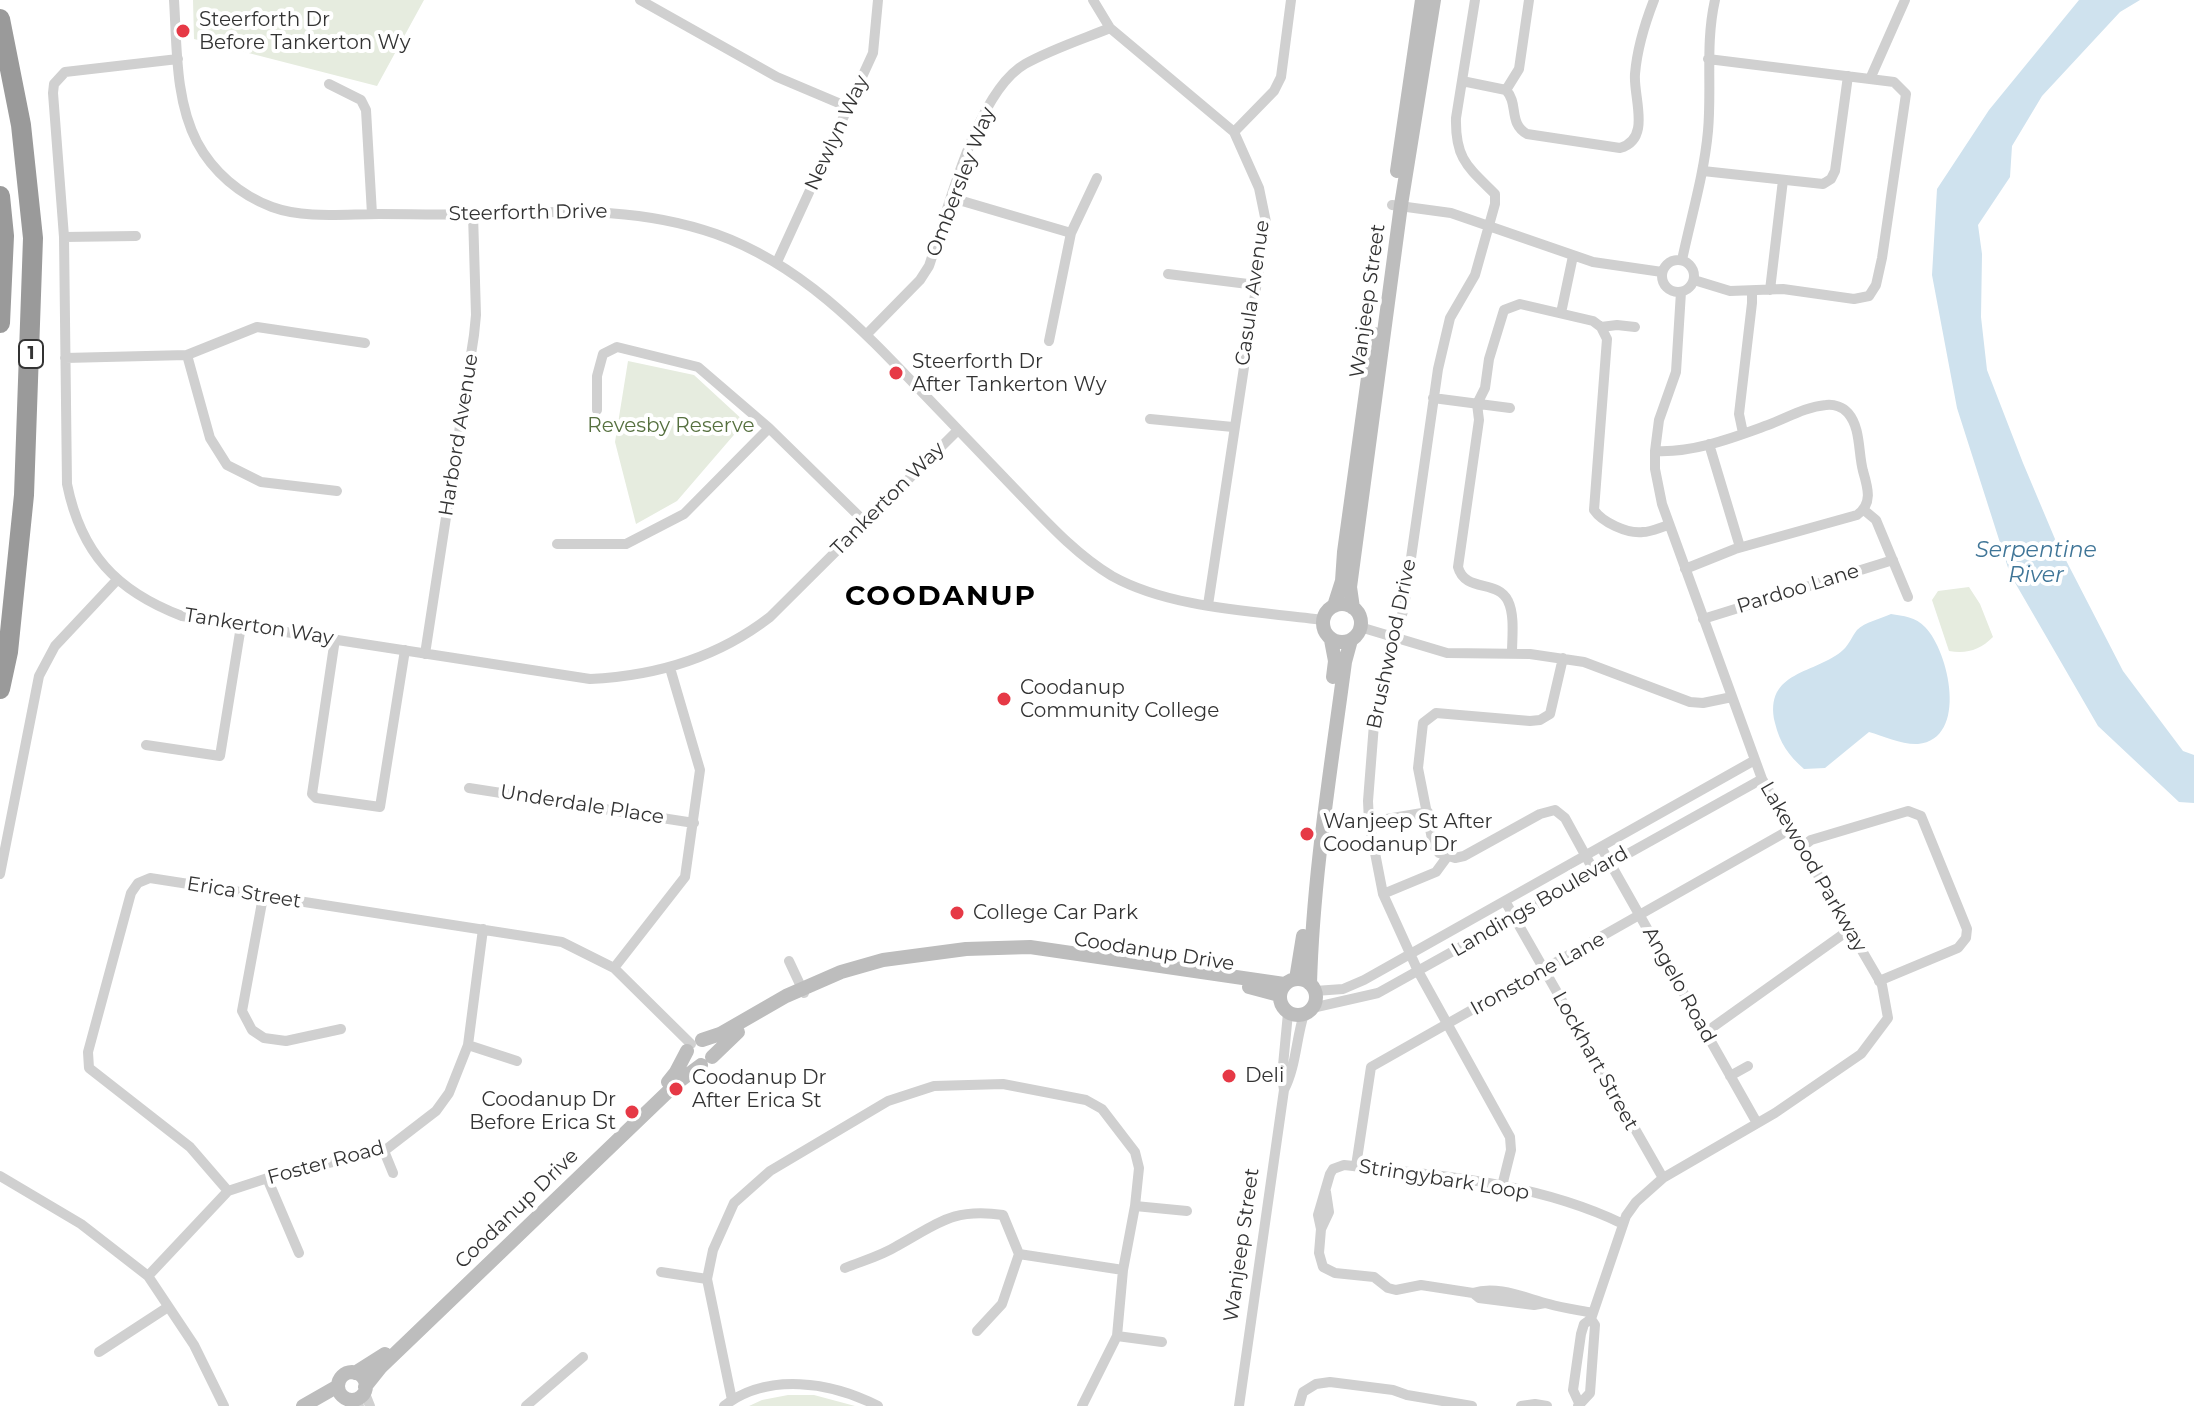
<!DOCTYPE html>
<html>
<head>
<meta charset="utf-8">
<style>
  body { margin:0 }
  canvas { display:block; background:#fff }
</style>
</head>
<body>
<canvas width="2194" height="1406"></canvas>
<script>
const ctx = document.querySelector('canvas').getContext('2d');
ctx.lineJoin = 'round';
function paint(path, color) { ctx.fillStyle = color; ctx.fill(path, 'evenodd'); }
function stroke(path, color, width, dash) { ctx.strokeStyle = color; ctx.lineWidth = width; ctx.lineCap = dash ? 'butt' : 'round'; ctx.setLineDash(dash || []); ctx.stroke(path); }
function label(font, color, halo, rows, align = 'center') {
  ctx.font = font + ' Montserrat,sans-serif'; ctx.lineWidth = 8; ctx.setLineDash([]); ctx.textBaseline = 'middle'; ctx.strokeStyle = halo; ctx.fillStyle = color; for (const [text, x, y, turn = 0] of rows) {
    ctx.save(); ctx.translate(x, y); ctx.rotate((+turn || 0) * Math.PI / 180); ctx.textAlign = isNaN(turn) ? turn : align; if (halo) ctx.strokeText(text, 0, 0); ctx.fillText(text, 0, 0); ctx.restore();
  }
}
const green = new Path2D(`
  M193 0H424L377 86 194 39Z
  M628 361 694 375 745 422 677 501 636 524 615 442Z
  M1969 587 1980 604 1993 637C1980 650 1967 654 1949 651L1932 600 1938 591Z
  M788 1395H814L855 1406H749L762 1400Z`);
const water = new Path2D(`
  M2079 0H2140L2120 12 2042 96 2012 146 2010 177 1978 225 1982 254 1981 317 1987 370 2023 463 2055 539 2123 671 2183 751 2194 755V803L2179 802 2098 726 2010 574 1957 408 1932 275 1937 189 1989 110Z
  M1891 614C1903 616 1916 617 1925 627 1949 651 1969 739 1918 744 1903 745 1883 736 1869 732L1825 768 1804 769C1788 755 1780 743 1775 723 1763 670 1817 674 1843 650 1849 645 1852 636 1857 630 1865 622 1880 619 1891 614Z`);
const street = new Path2D(`
  M174 0C177 46 175 100 197 142 213 172 240 195 272 207 305 219 344 214 379 214 410 214 442 215 473 214 558 212 633 205 716 234 800 264 860 327 920 390 952 423 983 456 1015 489 1045 520 1075 554 1112 576 1171 609 1256 611 1323 620
  M640 0 777 77 848 107
  M1093 0 1110 28 1234 132 1259 188 1266 222 1208 605
  M1475 0 1456 118C1455 159 1468 167 1495 194V204L1475 275 1450 318 1438 369 1404 607 1374 724 1368 801 1369 822 1383 894 1418 971 1510 1137 1511 1150 1502 1186
  M1529 0 1519 69 1506 90C1519 104 1508 123 1527 134L1620 148C1652 139 1633 97 1635 74 1637 50 1645 23 1654 0
  M178 59 65 72 54 84 53 93 64 237 67 484C81 553 116 591 182 616L590 679C656 676 717 658 770 617L958 430
  M1870 79 1905 0
  M1462 81 1506 90
  M329 84 361 100 366 110 372 214
  M1234 132 1274 91 1281 77 1291 0
  M1703 171 1823 184 1831 179 1835 171 1848 76
  M952 198 1071 233
  M1392 205 1451 213 1593 262 1662 272
  M64 237 136 236
  M1682 260C1691 217 1704 175 1708 131 1712 87 1705 44 1715 0
  M1662 276a16 16 0 1 1 32 0a16 16 0 1 1-32 0Z
  M777 262 873 53 878 0
  M1168 274 1256 285
  M1694 280 1730 291 1783 289 1854 299 1869 296 1876 285 1882 258 1906 94 1894 82 1708 59
  M1770 290 1783 180
  M1561 313 1573 256
  M1601 327 1617 325 1635 327
  M867 334 920 280 929 266C947 213 976 92 1025 64 1052 49 1083 39 1110 28
  M1049 341 1071 233 1097 178
  M187 355 210 438 227 465 261 482 337 491
  M65 358 187 355 257 327 365 343
  M1433 398 1510 408
  M597 410V376L603 354 617 347 698 367 769 428 865 522
  M1150 419 1233 427
  M1743 433 1739 414 1752 303V291
  M1709 444 1740 547
  M1655 451C1694 453 1732 438 1768 425 1787 418 1805 407 1826 405 1834 404 1843 407 1848 413 1861 428 1858 452 1863 471 1868 488 1873 504 1857 515L1735 549 1685 569
  M1864 510 1876 520 1908 597
  M557 544H626L684 514 769 428
  M1703 619 1893 560
  M1360 627 1447 653 1530 654 1584 662 1690 702 1703 703 1732 697
  M335 639 312 794 316 798 380 807 405 650
  M1512 653C1512 638 1515 615 1508 601 1498 579 1465 593 1458 567L1479 420 1477 404 1485 388 1489 359 1504 310 1520 304 1593 321 1601 327 1607 339 1594 510C1602 522 1627 534 1643 532 1651 532 1661 527 1669 525
  M425 654 474 335 476 315 473 214
  M1563 658 1550 714 1540 720 1530 721 1436 713 1423 723 1418 768 1433 844 1439 853 1455 858 1464 856 1540 814 1555 810 1565 818 1594 871
  M146 745 220 756 241 626
  M469 788 694 823
  M1369 822 1428 812
  M1601 847 1757 1123
  M1802 847 1811 840 1908 811 1921 816 1967 929 1966 938 1958 948 1879 981
  M0 874 39 676 55 646 116 581
  M1383 894 1436 872 1447 857
  M263 897 242 1011 252 1030 264 1038 286 1041 341 1029
  M1505 901 1663 1178
  M789 961 804 993
  M614 968 685 877 700 770 670 668
  M1315 991 1343 989 1364 980 1755 760
  M1312 1008 1378 993 1762 779
  M1706 1032 1849 930
  M468 1045 517 1061
  M1730 1076 1748 1066
  M1284 1090 1282 1076 1288 1013
  M384 1151 393 1173
  M1356 1166 1371 1067 1791 829
  M0 1176 81 1224 148 1276 194 1345 224 1406
  M267 1178 299 1253
  M228 1191 190 1147 89 1068 88 1052 131 893 138 883 150 878 562 942 614 968 691 1044
  M1135 1206 1187 1211
  M1321 1229 1329 1212 1326 1192
  M845 1268C862 1261 881 1256 897 1246 939 1223 952 1208 1003 1215L1019 1254
  M661 1272 707 1279
  M148 1276 228 1191 286 1172 384 1151 436 1111 449 1093 468 1045 483 929
  M1473 1293C1497 1285 1525 1298 1549 1304 1563 1308 1578 1310 1593 1313
  M1545 1303 1534 1305 1479 1298 1473 1293 1421 1285 1396 1290 1388 1288 1374 1277 1335 1273 1323 1267 1319 1253 1321 1229 1318 1215 1330 1174 1333 1169 1344 1165C1437 1175 1537 1182 1623 1224
  M977 1331 1002 1304 1019 1254 1123 1270
  M1117 1336 1162 1342
  M99 1352 168 1307
  M364 1391 370 1406
  M353 1400 359 1406
  M732 1400 707 1279 713 1250 734 1203 770 1171 888 1101 934 1086 1003 1084 1086 1100 1102 1109 1135 1152 1139 1168 1135 1206 1123 1270 1117 1336 1082 1406
  M1579 1403 1573 1390 1581 1334 1584 1324 1591 1319 1626 1216 1636 1202 1663 1178 1775 1113 1861 1054 1888 1018 1882 985 1762 779 1662 504 1655 469V451L1659 420 1676 372 1681 292
  M526 1406 583 1357
  M724 1406C768 1372 831 1382 878 1406
  M1239 1406 1284 1090C1296 1067 1296 1039 1304 1014
  M1299 1406 1303 1392 1316 1384 1330 1382 1393 1390 1407 1395 1472 1406
  M1521 1406 1535 1404 1547 1406
  M1578 1406 1590 1393 1595 1325 1591 1319`);
const secondary = new Path2D(`
  M1397 171 1422 0
  M1323 623a19 19 0 1 1 38 0a19 19 0 1 1-38 0Z
  M1334 606 1342 581 1344 552 1374 334
  M1353 608 1350 587 1401 205 1434 0
  M1331 640 1335 661 1333 677
  M1280 997a18 18 0 1 1 36 0a18 18 0 1 1-36 0Z
  M1296 979 1303 936
  M1310 984C1313 876 1331 768 1345 662L1351 640
  M1249 987 1279 995
  M702 1040 720 1034 786 996 841 972 883 960 966 949 1030 947 1284 984
  M712 1057 738 1032
  M668 1082 676 1072 687 1051
  M338 1386a14 14 0 1 1 28 0a14 14 0 1 1-28 0Z
  M355 1373 385 1354
  M365 1387 381 1367 677 1083 701 1065
  M303 1406 338 1386`);
const highway = new Path2D(`
  M0 19 21 125 33 238 24 495 8 652 0 689
  M0 196 4 236 0 323`);
const markers = [
  [183,31,8,"#e63946"],
  [896,373,8,"#e63946"],
  [1004,699,8,"#e63946"],
  [1307,834,8,"#e63946"],
  [957,913,8,"#e63946"],
  [1229,1076,8,"#e63946"],
  [676,1089,8,"#e63946"],
  [632,1112,8,"#e63946"]
];
const shields = [
  [31,354,24]
];
const shieldNames = [
  ["1",31,354]
];
const poiNames = [
  ["Steerforth Dr",199,20],
  ["Before Tankerton Wy",199,43],
  ["Steerforth Dr",912,362],
  ["After Tankerton Wy",912,385],
  ["Coodanup",1020,688],
  ["Community College",1020,711],
  ["Wanjeep St After",1323,822],
  ["Coodanup Dr",1323,845],
  ["College Car Park",973,913],
  ["Deli",1245,1076],
  ["Coodanup Dr",692,1078],
  ["After Erica St",692,1101],
  ["Coodanup Dr",616,1100,"right"],
  ["Before Erica St",616,1123,"right"]
];
const streetNames = [
  ["Newlyn Way",837,133,-65],
  ["Ombersley Way",961,182,-69],
  ["Steerforth Drive",528,213,-1],
  ["Casula Avenue",1253,293,-82],
  ["Wanjeep Street",1368,301,-82],
  ["Harbord Avenue",459,435,-81],
  ["Tankerton Way",888,499,-45],
  ["Pardoo Lane",1798,589,-17],
  ["Tankerton Way",259,627,9],
  ["Brushwood Drive",1392,644,-78],
  ["Underdale Place",582,805,9],
  ["Lakewood Parkway",1813,867,60],
  ["Erica Street",244,893,9],
  ["Landings Boulevard",1540,902,-30],
  ["Coodanup Drive",1154,952,9],
  ["Ironstone Lane",1538,974,-29],
  ["Angelo Road",1679,985,61],
  ["Lockhart Street",1595,1061,61],
  ["Foster Road",326,1163,-15],
  ["Stringybark Loop",1444,1180,9],
  ["Coodanup Drive",517,1209,-44],
  ["Wanjeep Street",1242,1245,-82]
];
const parkNames = [
  ["Revesby Reserve",671,426]
];
const waterNames = [
  ["Serpentine",2036,551],
  ["River",2036,576]
];
const districtNames = [
  ["COODANUP",941,597]
];
paint(green, '#e6ecdf');
paint(water, '#cfe2ee');
stroke(street, '#d0d0d0', 10);
stroke(secondary, '#bdbdbd', 14);
stroke(highway, '#9a9a9a', 20);
for (const [x, y, r, color] of markers) { const dot = new Path2D(); dot.arc(x, y, r, 0, 2 * Math.PI); ctx.fillStyle = color; ctx.fill(dot); stroke(dot, '#fff', 3); }
for (const [x, y, w] of shields) { const box = new Path2D(); box.roundRect(x - w / 2, y - 14, w, 28, 6); ctx.fillStyle = '#fff'; ctx.fill(box); stroke(box, '#333', 2); }
label('bold 18px', '#333', null, shieldNames);
label('20px', '#333', '#fff', poiNames, 'left');
label('20px', '#333', '#fff', streetNames);
label('20px', '#56703f', '#fff', parkNames);
label('italic 22px', '#3f7597', '#fff', waterNames);
ctx.letterSpacing = '2px';
label('bold 28px', '#000', '#fff', districtNames);
ctx.letterSpacing = '0px';
</script>
</body>
</html>
